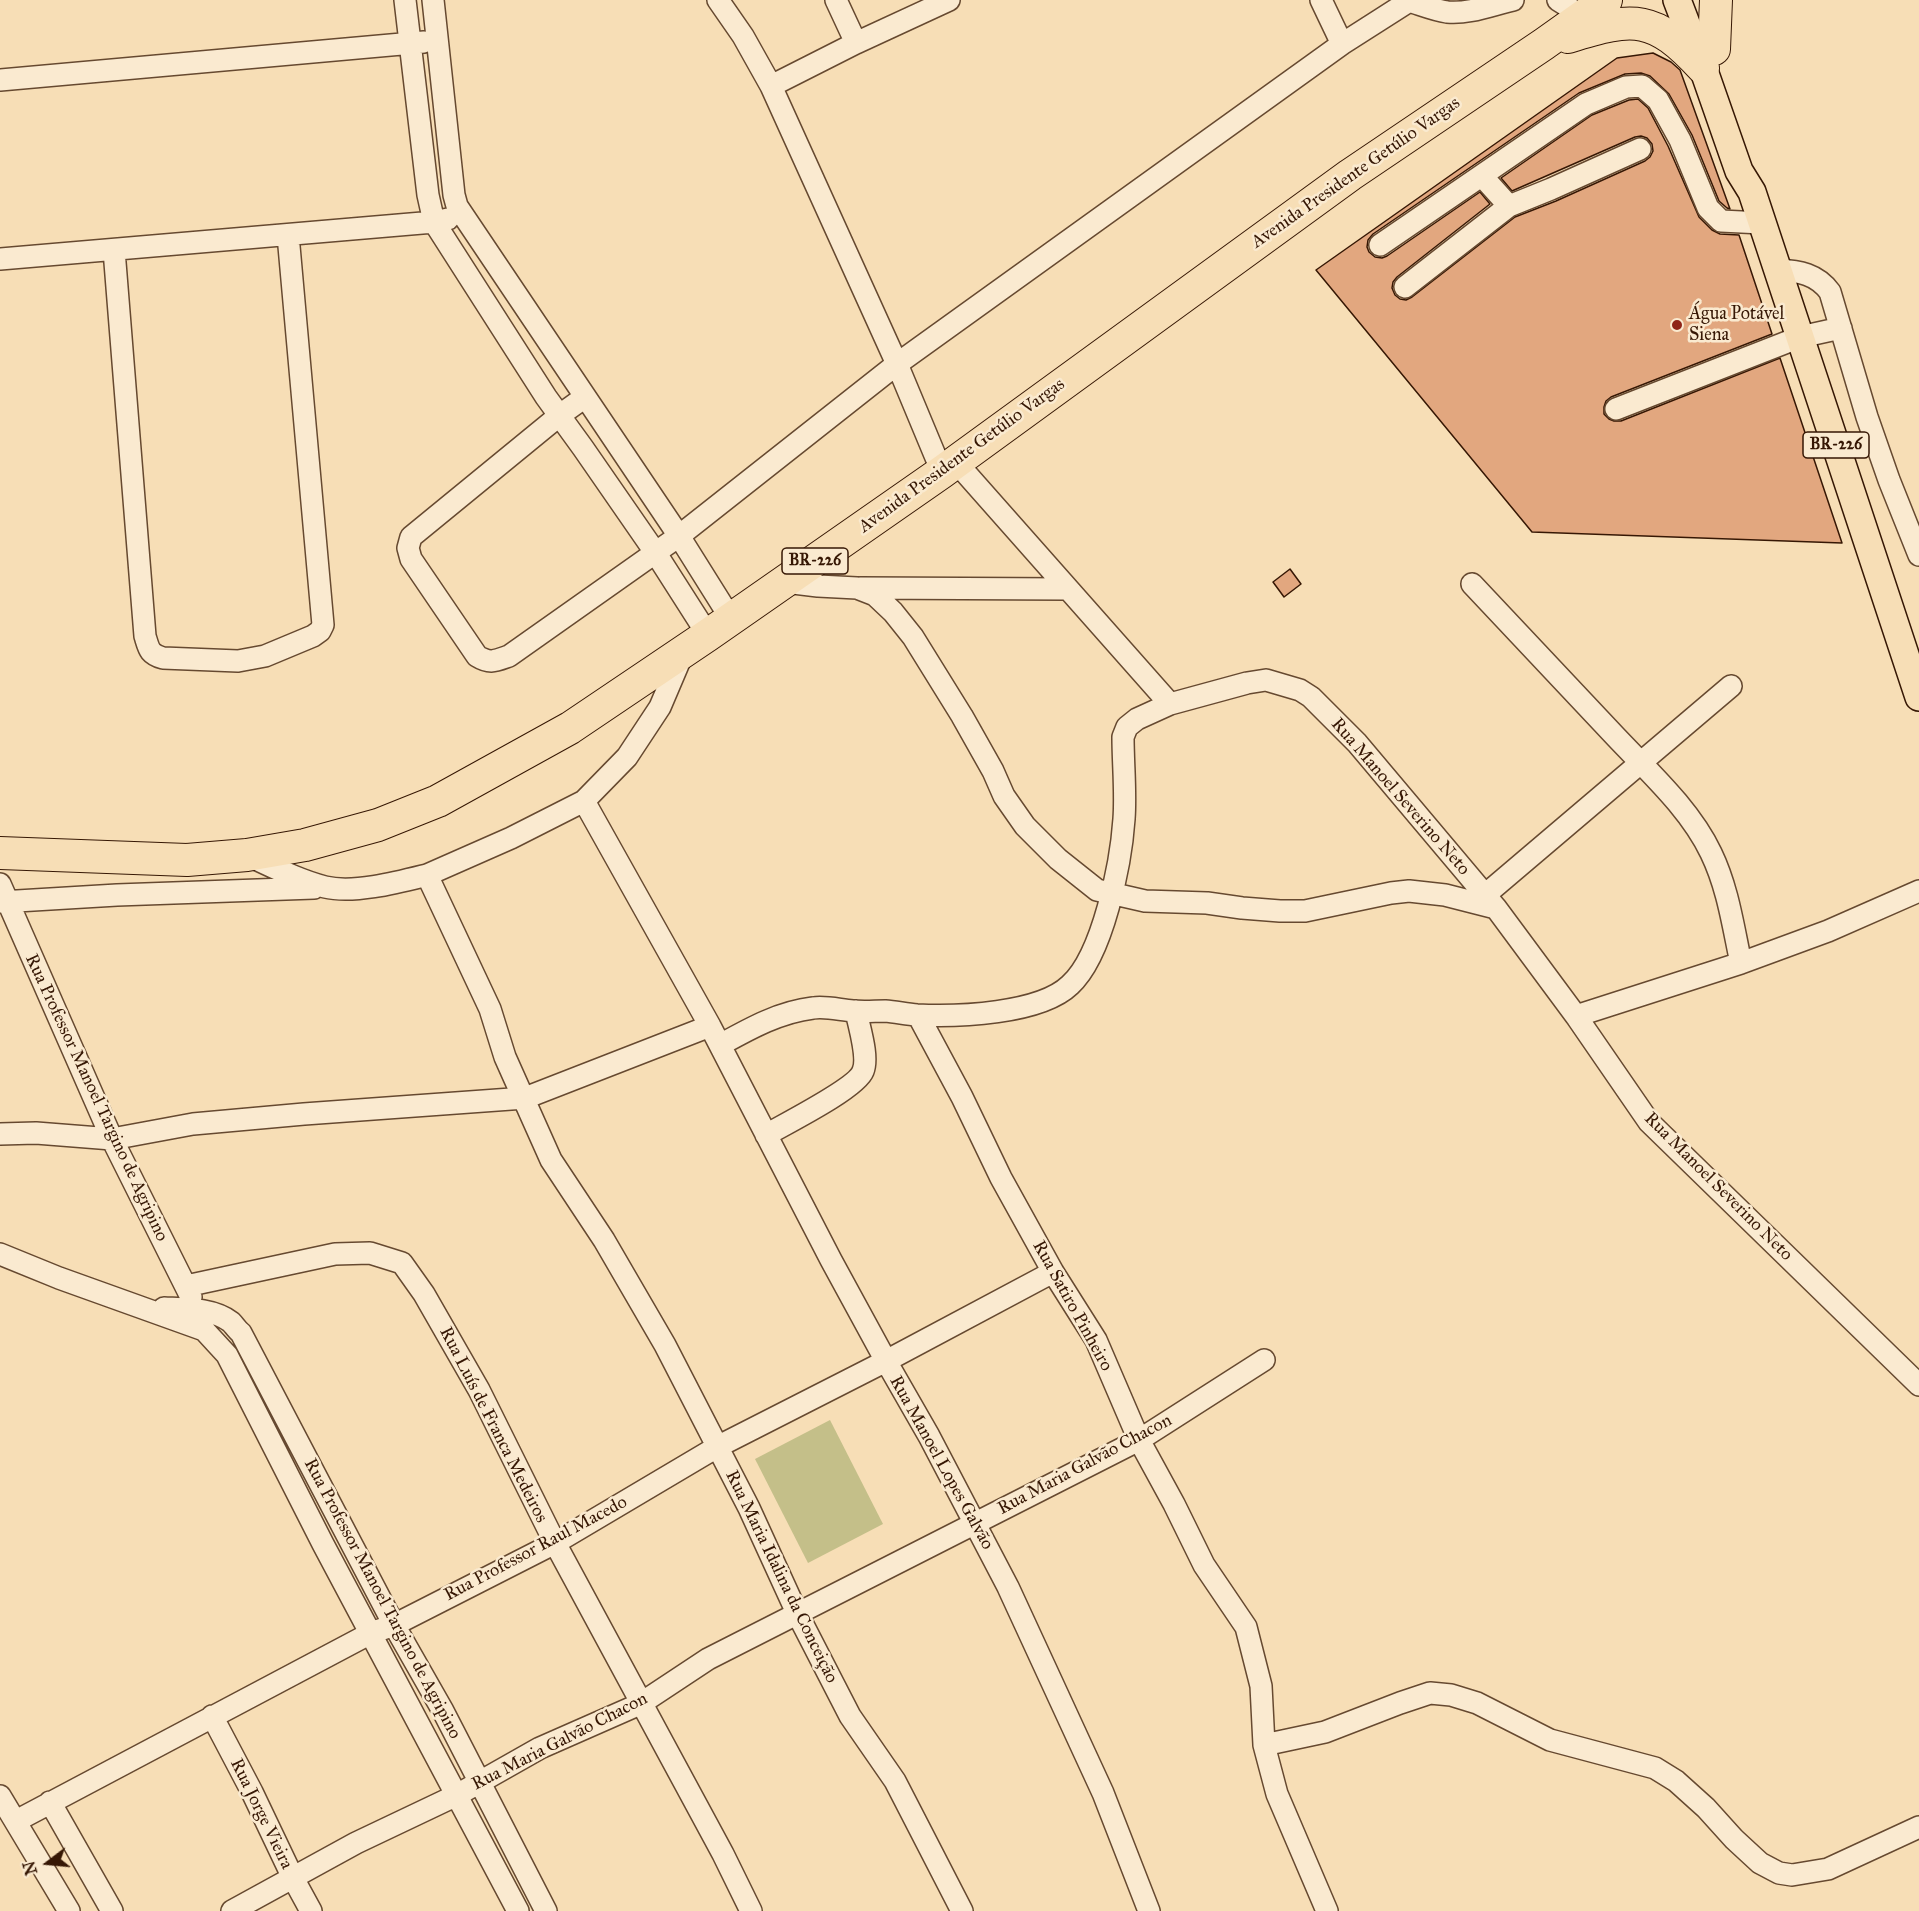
<!DOCTYPE html>
<html>
<head>
<meta charset="utf-8">
<style>
  body { margin:0 }
  #map { position:relative; width:1919px; height:1911px; overflow:hidden; background:#f7deb6; font-family:"IM FELL Great Primer",serif }
  canvas { display:block }
  .north { position:absolute; left:18px; top:1833px; width:60px; height:60px; -webkit-text-stroke:4px #faead0; paint-order:stroke; rotate:254deg; font-size:16px; font-weight:700; line-height:24px; text-align:center; color:#361704 }
  .north::after { content:''; display:block; margin:auto; width:21px; height:27px; background:#361704; clip-path:polygon(50% 0,100% 100%,50% 72%,0 100%) }
</style>
</head>
<body>
<div id="map">
<canvas width="1919" height="1911"></canvas>
<div class="north">N</div>
</div>
<script>
const ctx = document.querySelector('canvas').getContext('2d');
ctx.lineJoin = 'round';
function paint(path, color) { ctx.fillStyle = color; ctx.fill(path, 'evenodd'); }
function stroke(path, color, width, dash) { ctx.strokeStyle = color; ctx.lineWidth = width; ctx.lineCap = dash ? 'butt' : 'round'; ctx.setLineDash(dash || []); ctx.stroke(path); }
function label(font, color, halo, rows, align = 'center') {
  ctx.font = font + ' "IM FELL Great Primer",serif'; ctx.lineWidth = 5; ctx.setLineDash([]); ctx.textBaseline = 'middle'; ctx.strokeStyle = halo; ctx.fillStyle = color; for (const [text, x, y, turn = 0] of rows) {
    ctx.save(); ctx.translate(x, y); ctx.rotate((+turn || 0) * Math.PI / 180); ctx.textAlign = isNaN(turn) ? turn : align; if (halo) ctx.strokeText(text, 0, 0); ctx.fillText(text, 0, 0); ctx.restore();
  }
}
const green = new Path2D(`
  M830 1420 883 1524 808 1563 755 1459Z`);
const building = new Path2D(`
  M1653 53 1671 62 1680 70 1730 209 1727 208 1719 201 1692 135 1669 94 1650 76 1641 73 1625 74 1579 93 1373 234 1368 240 1367 247 1369 252 1375 257 1382 258 1387 256 1480 192 1490 204 1397 277 1393 282 1392 288 1395 295 1400 299 1406 300 1412 297 1515 217 1556 201 1645 161 1650 157 1653 151 1652 144 1647 138 1641 136 1635 137 1512 191 1501 178 1592 115 1629 100 1638 99 1648 108 1668 146 1699 217 1712 230 1720 234 1739 235 1772 334 1611 397 1606 401 1604 407V414L1609 419 1614 421H1621L1780 358 1842 543 1532 532 1316 270 1617 58Z
  M1290 569 1301 584 1284 597 1273 582Z`);
const minor = new Path2D(`
  M405 0 428 195 434 222 546 397 583 448 655 552 708 635
  M433 0 454 195 457 206 679 536 731 619
  M718 0 743 36 771 86 897 364 942 472
  M836 0 856 43
  M1321 0 1342 44
  M1558 0 1566 5 1581 18
  M1409 1C1422 5 1434 10 1447 12 1470 14 1491 5 1513 0
  M0 80 424 42
  M771 86 856 43 949 0
  M1482 176 1509 206 1551 189 1640 149
  M1380 245 1586 104 1626 87 1642 86 1658 100 1680 140 1708 208 1721 221 1762 223
  M114 250 145 636C149 649 149 654 163 658L238 661 265 656 313 636 320 631 323 625 288 235
  M0 259 434 222 448 219
  M1778 270C1799 271 1817 274 1830 292L1867 417 1889 480 1919 555
  M1405 287 1509 206
  M585 397 560 415 411 537 408 548 411 559 477 656C490 664 495 661 509 656L679 536 897 364 1342 44 1411 0
  M1616 409 1800 337 1841 328
  M955 461 1170 704
  M785 582 818 586 857 588 875 595 893 612 913 637 962 716 993 771 1004 796 1025 826 1058 859 1097 890 1145 901 1207 903 1242 908 1280 911H1305L1391 893 1409 891 1445 895 1496 908
  M1472 584C1520 635 1568 686 1616 737 1650 773 1690 809 1711 853 1728 888 1733 926 1741 963
  M860 588 1067 589
  M584 801 710 1026 831 1260 886 1361 929 1436 1008 1587 1103 1793 1149 1911
  M247 855C273 867 298 880 325 887 354 894 399 882 427 875L490 1009 505 1057 551 1160 604 1240 665 1345 749 1508 797 1613 850 1716 895 1781 962 1911
  M427 875 511 838 584 801 627 757 660 707 683 653
  M0 884 112 1139 191 1297
  M1485 895 1731 686
  M0 902 117 895 314 888
  M918 1015 962 1097 1001 1178 1053 1272 1096 1340 1139 1440 1174 1504 1204 1565 1246 1627 1261 1686 1264 1745 1277 1794 1327 1911
  M1576 1016 1741 963 1828 931 1919 891
  M720 1045C749 1029 779 1012 813 1008 826 1006 840 1010 853 1011 864 1012 875 1011 885 1011 896 1012 906 1014 917 1015 957 1017 1040 1014 1070 985 1103 955 1121 863 1124 819 1126 792 1123 764 1123 737L1127 727 1137 719 1170 704 1247 683 1266 680 1300 690 1311 697 1357 743 1496 908 1576 1016 1649 1122 1919 1385
  M0 1134 36 1133 112 1139 193 1124 304 1114 525 1098 710 1026
  M766 1135C785 1124 857 1088 863 1071 869 1057 859 1027 856 1011
  M0 1254 59 1278 204 1330 227 1355 323 1544 518 1911
  M186 1286 335 1254 370 1253 402 1263 424 1294 479 1390 555 1543 723 1854 751 1911
  M164 1308C185 1309 213 1308 231 1322 234 1325 237 1330 241 1333L394 1625 443 1711 546 1911
  M212 1716 252 1792 293 1878 311 1911
  M1264 1745 1325 1732 1400 1703 1430 1693 1451 1695 1477 1703 1550 1740 1655 1768 1676 1781 1706 1808 1734 1839 1760 1863 1779 1873 1792 1875 1828 1869 1919 1827
  M0 1796 69 1911
  M50 1802 112 1911
  M16 1821 371 1633 394 1625 555 1543 717 1447 886 1361 1053 1272
  M232 1911 356 1843 457 1795 540 1748 640 1704 708 1659 1139 1440 1264 1360`);
const major = new Path2D(`
  M1677 0 1703 68 1739 171 1752 192 1919 697`);
const highway = new Path2D(`
  M1568 37C1635 16 1654 15 1703 68
  M1714 49 1716 0
  M0 853 187 860 247 855 305 845 378 825 438 801 570 728 708 635 942 472 1350 175 1544 44 1606 0`);
const markers = [
  [1677,325,6,"#8f2418"]
];
const shields = [
  [1836,445,66],
  [815,561,66]
];
const shieldNames = [
  ["BR-226",1836,445],
  ["BR-226",815,561]
];
const streetNames = [
  ["Avenida Presidente Getúlio Vargas",1356,173,-35],
  ["Avenida Presidente Getúlio Vargas",962,456,-36],
  ["Rua Manoel Severino Neto",1400,797,49],
  ["Rua Professor Manoel Targino de Agripino",96,1098,65],
  ["Rua Manoel Severino Neto",1718,1187,45],
  ["Rua Satiro Pinheiro",1072,1306,61],
  ["Rua Luís de Franca Medeiros",493,1425,63],
  ["Rua Manoel Lopes Galvão",941,1463,61],
  ["Rua Maria Galvão Chacon",1085,1465,-28],
  ["Rua Professor Raul Macedo",536,1549,-28],
  ["Rua Maria Idalina da Conceição",781,1577,64],
  ["Rua Professor Manoel Targino de Agripino",382,1599,62],
  ["Rua Maria Galvão Chacon",560,1742,-27],
  ["Rua Jorge Vieira",261,1814,64]
];
const poiNames = [
  ["Água Potável",1689,315],
  ["Siena",1689,336]
];
paint(green, '#c4bf89');
paint(building, '#e2a77f');
stroke(building, '#361704', 1.5);
stroke(minor, '#664930', 24);
stroke(major, '#361704', 30);
stroke(highway, '#361704', 34);
stroke(minor, '#faead0', 21);
stroke(major, '#f7deb6', 27);
stroke(highway, '#f7deb6', 32);
for (const [x, y, r, color] of markers) { const dot = new Path2D(); dot.arc(x, y, r, 0, 2 * Math.PI); ctx.fillStyle = color; ctx.fill(dot); stroke(dot, '#faead0', 2); }
for (const [x, y, w] of shields) { const box = new Path2D(); box.roundRect(x - w / 2, y - 13, w, 26, 4.5); ctx.fillStyle = '#faead0'; ctx.fill(box); stroke(box, '#361704', 1.5); }
label('bold 16px', '#361704', null, shieldNames);
label('18px', '#361704', '#faead0', streetNames);
label('18px', '#361704', '#faead0', poiNames, 'left');
</script>
</body>
</html>
